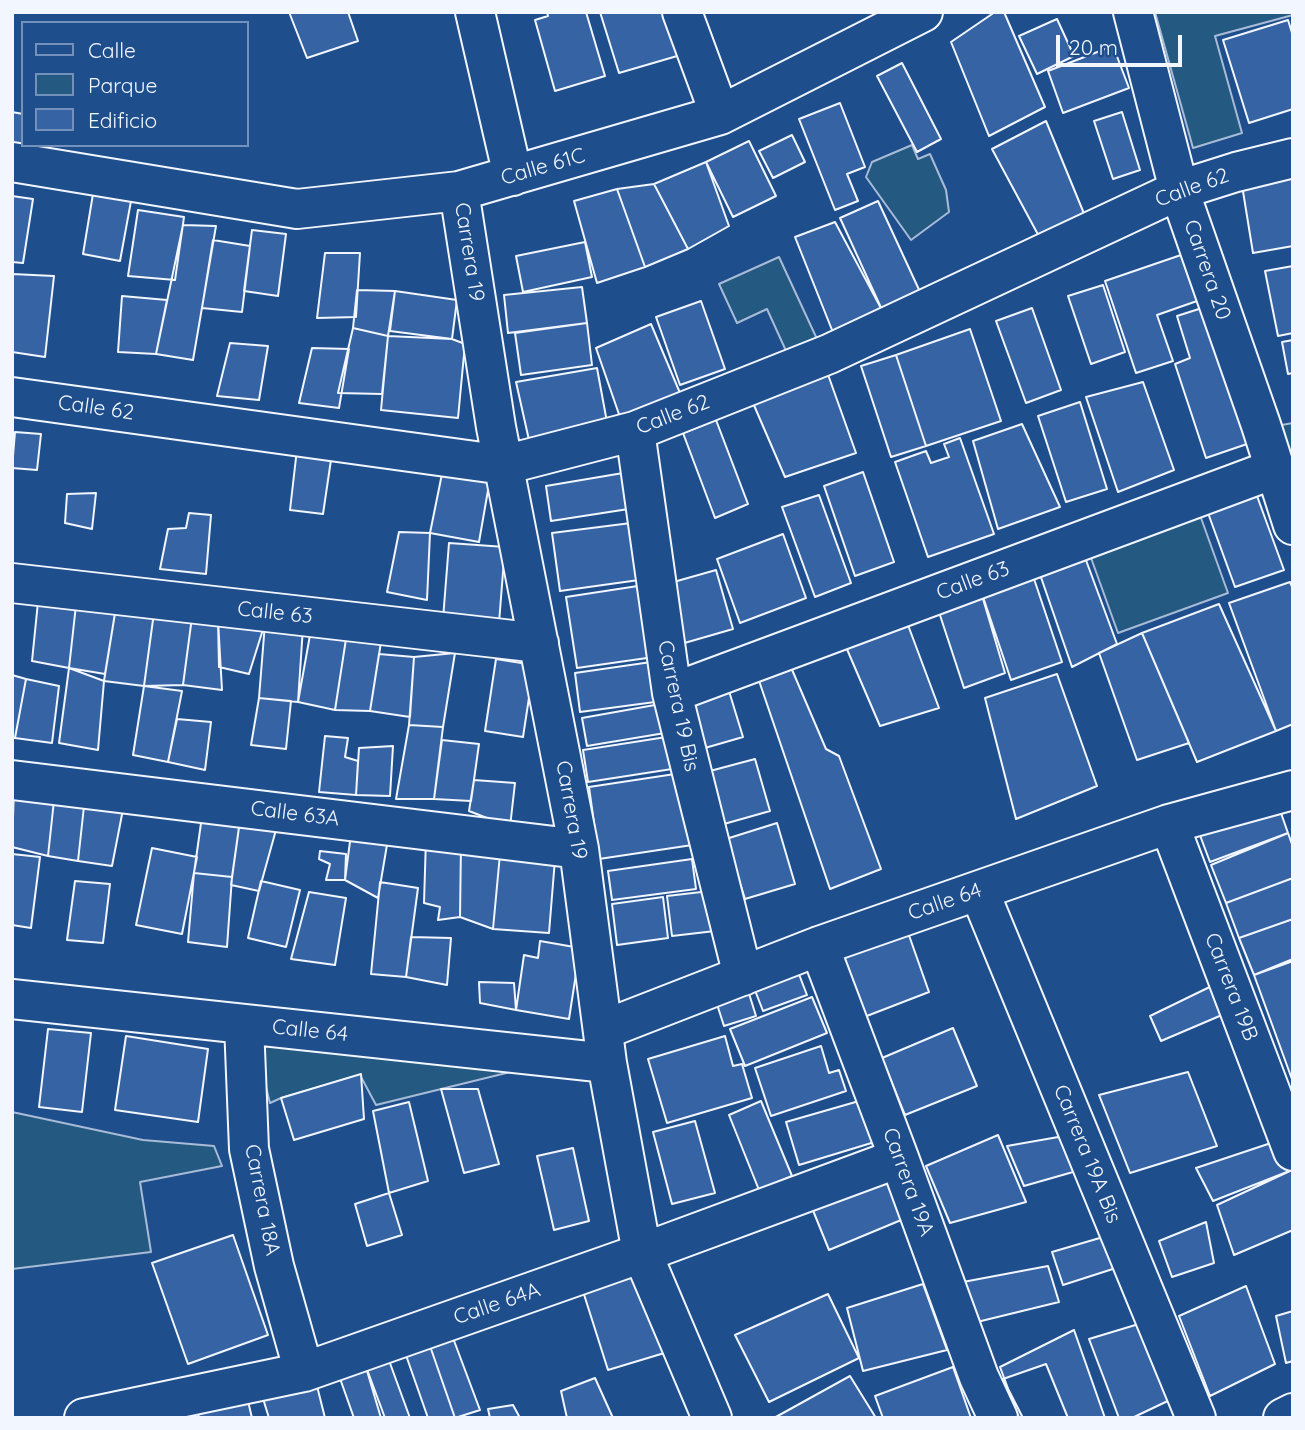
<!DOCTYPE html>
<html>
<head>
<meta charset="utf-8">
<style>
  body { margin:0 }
  #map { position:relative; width:1305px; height:1430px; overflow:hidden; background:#1f4e8c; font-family:Quicksand,sans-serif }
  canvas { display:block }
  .frame { position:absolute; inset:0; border:14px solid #f2f6ff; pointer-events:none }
  .legend { position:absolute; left:21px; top:21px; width:228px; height:126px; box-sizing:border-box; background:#1f4e8c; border:2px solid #7391ba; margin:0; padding:9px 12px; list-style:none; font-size:21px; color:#f2f6ff }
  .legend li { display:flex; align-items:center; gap:14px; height:35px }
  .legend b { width:35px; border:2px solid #7391ba }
  .scale { position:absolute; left:1056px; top:35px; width:126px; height:32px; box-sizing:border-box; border:4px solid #f2f6ff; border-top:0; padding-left:9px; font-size:21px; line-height:24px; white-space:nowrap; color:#f2f6ff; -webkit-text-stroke:5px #1f4e8c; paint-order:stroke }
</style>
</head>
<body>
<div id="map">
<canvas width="1305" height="1430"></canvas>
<div class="frame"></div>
<ul class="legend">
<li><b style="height:9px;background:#1f4e8c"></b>Calle</li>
<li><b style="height:19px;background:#245a82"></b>Parque</li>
<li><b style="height:19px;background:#3563a3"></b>Edificio</li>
</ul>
<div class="scale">20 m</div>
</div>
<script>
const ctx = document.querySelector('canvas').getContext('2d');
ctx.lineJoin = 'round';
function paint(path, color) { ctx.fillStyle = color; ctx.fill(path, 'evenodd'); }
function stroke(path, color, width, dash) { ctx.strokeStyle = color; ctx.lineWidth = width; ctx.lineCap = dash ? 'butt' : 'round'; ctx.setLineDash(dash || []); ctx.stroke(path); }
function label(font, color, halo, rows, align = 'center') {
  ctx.font = font + ' Quicksand,sans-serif'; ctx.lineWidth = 5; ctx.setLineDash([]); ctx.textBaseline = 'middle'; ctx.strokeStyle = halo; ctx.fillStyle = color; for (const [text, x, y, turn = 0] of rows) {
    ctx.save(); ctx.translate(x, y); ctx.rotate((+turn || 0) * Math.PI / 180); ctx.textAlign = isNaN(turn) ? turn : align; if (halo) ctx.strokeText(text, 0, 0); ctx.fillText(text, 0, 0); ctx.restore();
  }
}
const green = new Path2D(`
  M1155 12H1293V15L1215 36 1242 133 1193 148Z
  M912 145 918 159 930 154 946 190 949 212 911 240 866 177 872 162Z
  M779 257 817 339 787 353 767 309 737 323 719 284Z
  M1293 423V483L1276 426Z
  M1196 504 1228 593 1118 633 1086 544Z
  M264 1036 543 1064 376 1105 360 1075 281 1098 270 1103 259 1060Z
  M12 1112 143 1140 214 1146 222 1166 140 1182 151 1252 12 1269Z`);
const building = new Path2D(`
  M289 12H348L358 41 307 58Z
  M547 12H586L605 76 555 91 535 20 548 16Z
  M600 12H671L684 54 619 73Z
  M995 12H1004L1045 107 989 136 951 42Z
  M1057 19 1074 56 1037 74 1019 36Z
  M1288 20 1293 36V109L1249 123 1223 40Z
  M1113 46 1129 88 1063 113 1048 71Z
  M902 63 941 139 917 152 877 76Z
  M840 103 865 167 847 174 858 201 835 210 799 119Z
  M12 112 23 114V145L12 144Z
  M1122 112 1140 170 1113 179 1094 121Z
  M1046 121 1085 216 1042 242 992 149Z
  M792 135 805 162 773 178 759 151Z
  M749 141 776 196 733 217 706 162Z
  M706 162 729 226 688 249 654 184Z
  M1293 170V246L1253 253 1241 179Z
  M654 184 688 249 645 267 617 189Z
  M617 189 645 267 597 283 574 201Z
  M93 194 131 201 120 261 83 254Z
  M12 196 33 199 23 263 12 262Z
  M878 201 921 294 883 312 840 218Z
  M138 210 184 217 175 280 128 276Z
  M835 222 883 312 836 340 795 237Z
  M183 225 216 226 193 360 156 354Z
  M252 230 286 234 278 296 244 291Z
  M213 240 250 246 242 312 202 308Z
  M585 242 592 277 523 292 516 256Z
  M325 253H360L356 317 317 318Z
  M1181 255 1197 301 1157 315 1173 361 1136 373 1105 281Z
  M1293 266V333L1278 336 1265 271Z
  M12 274 54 276 45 357 12 352Z
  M1103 285 1125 352 1091 364 1068 296Z
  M582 287 587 323 508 333 504 295Z
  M357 290 395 291 388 336 353 328Z
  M395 291 457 300 452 339 390 331Z
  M122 296 167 300 156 354 118 352Z
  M701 301 725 369 680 385 656 317Z
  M1032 308 1061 390 1026 403 996 321Z
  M1202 308 1247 444 1206 458 1175 364 1190 358 1177 316Z
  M587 323 592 365 521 375 515 333Z
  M651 324 680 393 621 420 596 348Z
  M353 328 388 336 382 394 338 393Z
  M970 329 1001 421 926 446 896 355Z
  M388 336 452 339 465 344 458 418 381 410Z
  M1293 340V373L1288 374 1282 342Z
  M230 343 268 346 259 400 217 396Z
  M312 348 349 349 339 408 299 403Z
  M896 355 926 446 891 457 861 366Z
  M597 368 609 433 531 449 516 382Z
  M826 369 856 453 785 477 753 403Z
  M1143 382 1174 470 1118 492 1086 397Z
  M1080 402 1107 489 1066 502 1038 416Z
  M716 420 748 504 715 518 683 433Z
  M1022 424 1060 507 998 529 973 441Z
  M15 432 41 434 37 470 12 468Z
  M960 438 994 534 928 557 895 462 926 451 931 463 949 457 944 444Z
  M297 449 332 453 323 514 290 510Z
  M444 464 491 473 479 542 430 533Z
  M629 472 635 508 551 521 546 486Z
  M863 472 894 562 855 576 824 486Z
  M96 493 92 529 65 523 67 494Z
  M819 495 851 583 815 597 782 507Z
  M1257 496 1284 570 1235 587 1208 513Z
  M189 513 211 515 206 574 160 569 168 529 186 528Z
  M631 523 639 580 560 591 552 533Z
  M399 532 430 533 427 600 387 592Z
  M783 534 806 598 740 623 717 559Z
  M449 543 505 547 499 623 443 619Z
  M1080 544 1117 644 1072 667 1035 560Z
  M1030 567 1062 662 1011 680 978 582Z
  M716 570 733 629 681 644 663 585Z
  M978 582 1005 673 964 688 934 597Z
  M1290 582 1293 589V724L1276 731 1229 603Z
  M651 584 661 656 577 668 566 597Z
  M39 592 77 596 69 668 32 661Z
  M77 596 117 601 105 674 69 668Z
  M117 601 155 605 144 686 104 681Z
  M1219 604 1276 731 1197 762 1142 633Z
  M155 605 192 617 183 685 144 686Z
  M192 617 218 620 222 690 183 685Z
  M905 617 939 708 880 726 840 633Z
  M218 620 265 623 249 674 219 667Z
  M265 623 303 627 298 702 259 698Z
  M1142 633 1189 743 1137 760 1099 653Z
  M310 635 346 639 335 710 298 702Z
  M346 639 381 642 370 711 335 710Z
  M455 653 443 727 409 725 414 657Z
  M379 654 414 657 410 717 370 711Z
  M787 658 826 749 839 756 881 869 830 889 755 669Z
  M496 659 534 665 523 737 485 731Z
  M665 660 670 700 580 712 575 673Z
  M69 668 104 681 98 750 59 743Z
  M1057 674 1097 786 1016 819 985 698Z
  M12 675 26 679 15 738H12Z
  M725 678 743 737 698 750 680 691Z
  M26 679 59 686 52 743 15 738Z
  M144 686 182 691 168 762 133 755Z
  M259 698 291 701 286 749 251 745Z
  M666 703 671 732 587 746 582 718Z
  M177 719 211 722 205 770 168 762Z
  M409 725 443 727 434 799H396Z
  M679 735 685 767 588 782 583 750Z
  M325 736 348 738 345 757 358 761 356 795 319 792Z
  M442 740 479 744 471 801 434 799Z
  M393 746 390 796 356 795 359 748Z
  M755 759 770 811 724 824 710 771Z
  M688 772 699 844 599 859 589 787Z
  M474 780 515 783 510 827 469 811Z
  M14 788 55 791 48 856 12 847Z
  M55 791 85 797 78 861 48 856Z
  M1275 796 1288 833 1210 862 1195 822Z
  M85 797 125 799 112 866 78 861Z
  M203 809 241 813 232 877 194 873Z
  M241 813 279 819 259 891 231 885Z
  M777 823 795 884 745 899 726 839Z
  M352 826 389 833 378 898 345 880Z
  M1288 833 1293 847V878L1226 903 1211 865Z
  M426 838 461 844 460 917 438 920 440 907 424 903Z
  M461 844 500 854 493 929 460 917Z
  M152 848 197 857 182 934 136 925Z
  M320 851 346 854 345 880H326L330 864 319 859Z
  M12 854 40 857 31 928 12 925Z
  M500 854 555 859 549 933 493 929Z
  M692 859 696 889 612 900 608 871Z
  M194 873 232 877 227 947 188 942Z
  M1293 878V919L1239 938 1226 903Z
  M75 881 110 884 103 943 67 940Z
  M261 881 300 890 286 947 248 938Z
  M380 882 418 888 406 977 371 974Z
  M710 891 715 931 672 936 667 896Z
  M309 892 346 898 335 965 291 959Z
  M663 897 668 938 617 945 612 904Z
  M1293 919V959L1254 975 1239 938Z
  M905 924 929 992 859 1019 835 954Z
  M411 937 451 938 447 985 406 977Z
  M540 941 580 948 569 1019 516 1010 524 955 538 958Z
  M1293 961V1082L1254 975Z
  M795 964 807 995 763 1011 751 980Z
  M1222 981 1229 1012 1161 1041 1150 1016Z
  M479 982 514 983 516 1010 480 1003Z
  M746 984 756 1016 724 1026 714 995Z
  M812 997 827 1033 745 1066 730 1029Z
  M953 1028 977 1086 905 1115 882 1058Z
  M48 1029 91 1033 82 1112 39 1107Z
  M126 1036 208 1049 198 1122 115 1110Z
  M725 1036 733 1066 742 1064 752 1098 667 1123 648 1059Z
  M821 1046 829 1073 839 1070 846 1091 771 1116 755 1068Z
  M1188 1072 1217 1146 1130 1173 1099 1095Z
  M361 1074 364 1119 294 1140 281 1098Z
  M441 1089H478L499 1164 464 1173Z
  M866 1099 878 1141 799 1165 786 1122Z
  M761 1101 792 1176 759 1190 729 1115Z
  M409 1102 428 1181 389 1193 373 1111Z
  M695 1121 715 1193 672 1204 653 1132Z
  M998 1135 1026 1202 950 1223 926 1166Z
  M1064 1136 1073 1172 1024 1186 1007 1146Z
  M1277 1141 1292 1170 1213 1201 1196 1168Z
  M573 1148 589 1221 554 1230 537 1156Z
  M1292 1170 1293 1230 1234 1255 1217 1205Z
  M889 1177 906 1218 829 1250 812 1208Z
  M389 1193 402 1235 367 1246 355 1204Z
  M1206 1222 1214 1263 1172 1277 1159 1241Z
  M233 1235 268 1335 188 1364 152 1263Z
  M1110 1235 1119 1267 1063 1285 1052 1252Z
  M1048 1266 1059 1302 973 1323 963 1282Z
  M643 1271 671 1351 608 1370 581 1285Z
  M923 1284 947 1350 863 1371 847 1308Z
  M1246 1286 1275 1364 1210 1396 1179 1316Z
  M828 1294 859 1358 769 1402 735 1335Z
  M1293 1311V1361L1286 1363 1276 1316Z
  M1142 1323 1174 1398 1132 1418H1119L1089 1339Z
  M1074 1330 1105 1418H1019L1000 1367Z
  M453 1338 480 1410 455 1418 430 1346Z
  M401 1341 430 1346 455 1418H428Z
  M387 1355 410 1418H385L365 1364Z
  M365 1364 381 1418H354L337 1370Z
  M1046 1364 1068 1418H1023L1003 1379Z
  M953 1367 971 1418H883L875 1396Z
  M850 1376 876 1418H774Z
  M315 1378 325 1418H269L261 1392Z
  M595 1378 613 1418H567L561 1391Z
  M247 1397 252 1418H199L197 1408Z
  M513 1405 520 1418H490L488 1409Z`);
const minor = new Path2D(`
  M475 12 513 176
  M682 12 720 115
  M1133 12 1179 190 1261 425 1293 525
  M12 162 297 209 459 191 720 115 923 12
  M459 191 496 427 579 849 607 1063 642 1253 712 1418
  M12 397 504 465 635 431 829 354 1179 190 1236 172 1293 158
  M635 431 672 693 743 976
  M12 583 539 643
  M672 693 1274 469
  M12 780 579 849
  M1169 824 1293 1151
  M979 891 1196 1418
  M819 946 899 1158 979 1377 998 1418
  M12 999 607 1063
  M244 1024 249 1149 274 1266 304 1372
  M603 1030 819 946 1169 824 1293 790
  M84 1418 304 1372 642 1253 899 1158
  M1283 1418 1293 1413`);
const streetNames = [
  ["Calle 61C",543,167,-16],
  ["Calle 62",1192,188,-20],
  ["Carrera 19",469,252,81],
  ["Carrera 20",1207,270,71],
  ["Calle 62",96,408,8],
  ["Calle 62",673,415,-21],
  ["Calle 63",973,581,-20],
  ["Calle 63",275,613,6],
  ["Carrera 19 Bis",678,706,78],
  ["Carrera 19",571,810,80],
  ["Calle 63A",295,814,7],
  ["Calle 64",945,902,-19],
  ["Carrera 19B",1231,987,69],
  ["Calle 64",310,1031,6],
  ["Carrera 19A Bis",1087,1154,68],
  ["Carrera 19A",908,1182,70],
  ["Carrera 18A",262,1200,79],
  ["Calle 64A",497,1304,-19]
];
paint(green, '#245a82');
stroke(green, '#a8bbd7', 2);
paint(building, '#3563a3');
stroke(building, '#f2f6ff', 2);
stroke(minor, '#f2f6ff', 42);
stroke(minor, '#1f4e8c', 38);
label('21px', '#f2f6ff', '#1f4e8c', streetNames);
</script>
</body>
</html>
